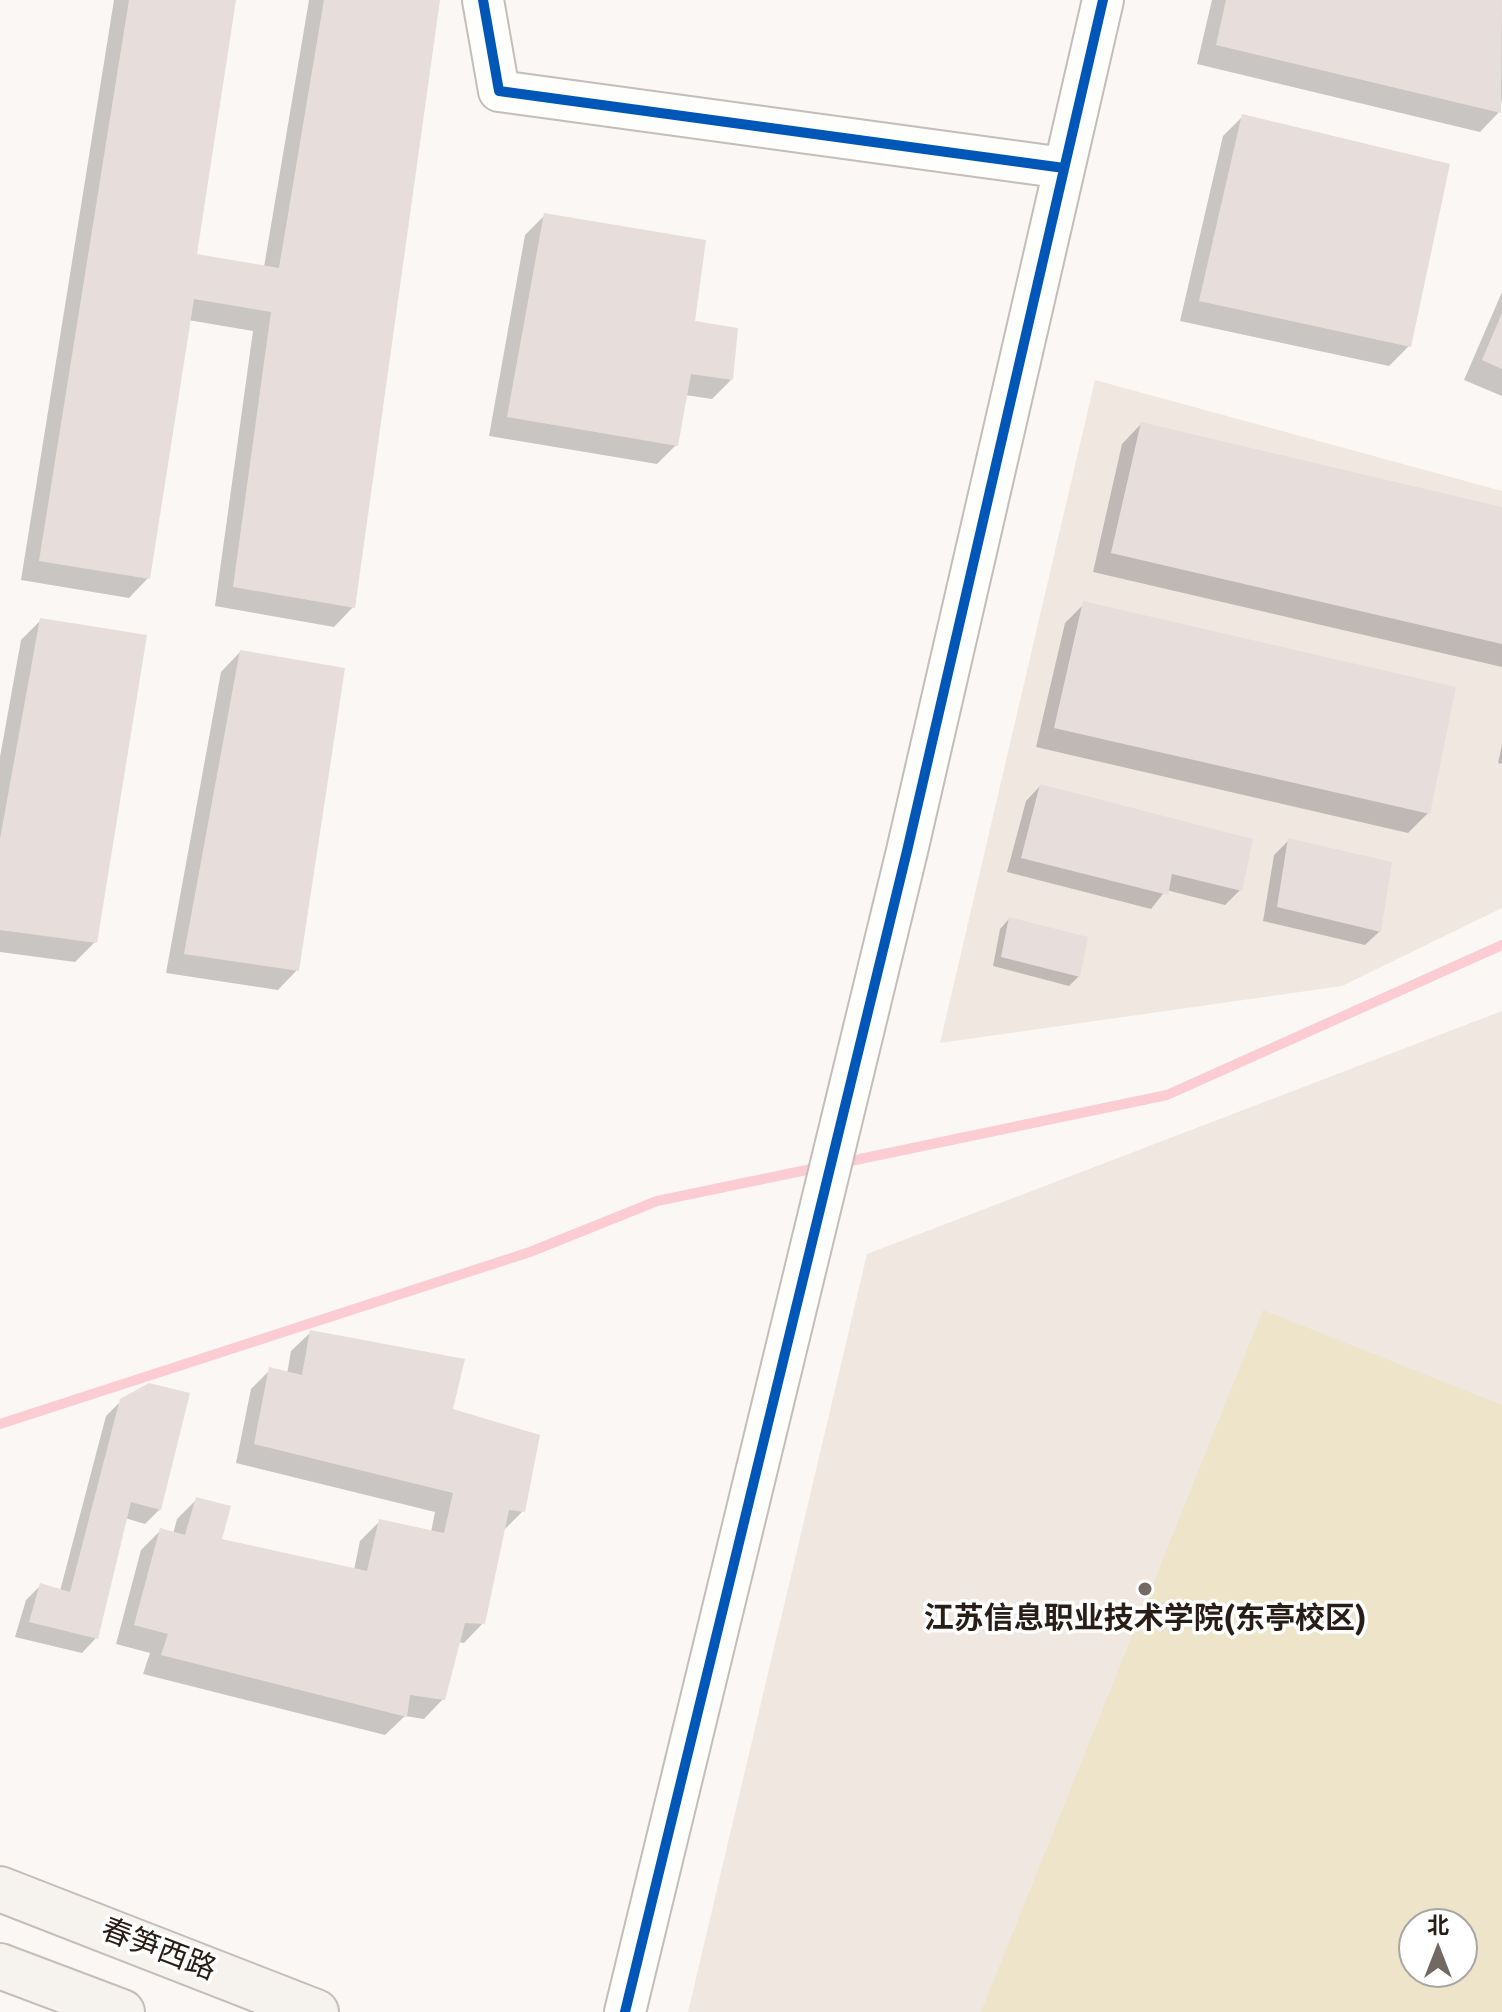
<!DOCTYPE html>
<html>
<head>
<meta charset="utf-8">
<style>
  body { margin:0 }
  #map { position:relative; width:1502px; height:2012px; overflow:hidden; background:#faf7f4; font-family:Signika,"Noto Sans SC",sans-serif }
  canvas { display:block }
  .north { position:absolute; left:1398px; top:1908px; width:80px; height:80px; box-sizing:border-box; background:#fff; border:2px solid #a9a5a2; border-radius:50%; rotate:0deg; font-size:22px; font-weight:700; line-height:32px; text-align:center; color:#281d17 }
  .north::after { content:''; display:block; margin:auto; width:28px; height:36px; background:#726964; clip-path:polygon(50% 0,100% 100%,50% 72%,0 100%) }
</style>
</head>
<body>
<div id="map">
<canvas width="1502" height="2012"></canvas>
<div class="north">北</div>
</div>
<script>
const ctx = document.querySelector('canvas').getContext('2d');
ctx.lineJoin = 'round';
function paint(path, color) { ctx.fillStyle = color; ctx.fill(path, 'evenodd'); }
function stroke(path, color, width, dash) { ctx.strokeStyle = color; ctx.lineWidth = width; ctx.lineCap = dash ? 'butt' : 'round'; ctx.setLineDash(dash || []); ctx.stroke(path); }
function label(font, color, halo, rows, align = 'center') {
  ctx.font = font + ' Signika,"Noto Sans SC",sans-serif'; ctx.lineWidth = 7; ctx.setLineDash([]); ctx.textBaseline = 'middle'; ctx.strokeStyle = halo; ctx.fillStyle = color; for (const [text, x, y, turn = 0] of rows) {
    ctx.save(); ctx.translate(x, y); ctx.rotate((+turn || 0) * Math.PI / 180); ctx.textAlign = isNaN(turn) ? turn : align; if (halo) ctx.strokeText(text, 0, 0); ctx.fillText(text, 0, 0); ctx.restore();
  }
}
const built = new Path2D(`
  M1095 380 1502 491V908L1342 986 940 1043Z
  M1502 1011V2012H688L867 1254ZM1414 1924H1462V1972H1414Z`);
const green = new Path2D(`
  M1263 1310 1502 1405V2012H981ZM1414 1924H1462V1972H1414Z`);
const shadow = new Path2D(`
  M114 0H234L195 255 264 267 309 0H438L353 607 334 627 215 606 253 331 188 320 148 578 129 598 21 580Z
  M1212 0H1502V99L1499 112 1480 132 1197 64Z
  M1243 116 1409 346 1389 366 1180 321 1223 136Z
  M544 216 693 323 731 380 712 399 685 395 676 445 657 464 489 436 525 235Z
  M1502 292V396L1464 380Z
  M1141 424 1502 509V667L1093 572 1122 444Z
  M1084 604 1428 813 1408 833 1036 747 1065 623Z
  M41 620 95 942 75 962 0 952V757L21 640Z
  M240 652 297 970 278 990 166 973 221 672Z
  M1502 745V764L1498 763Z
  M1040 786 1240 890 1225 905 1166 890 1151 909 1007 872 1026 801Z
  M1289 840 1380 931 1365 945 1263 921 1274 855Z
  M1009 919 1079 976 1069 986 993 966 1000 929Z
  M311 1332 451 1411 523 1511 504 1530 483 1623 464 1643 458 1642 443 1699 424 1719 405 1716 385 1735 143 1674 150 1653 116 1644 141 1550 161 1530 173 1534 177 1519 196 1500 220 1541 354 1570 360 1541 380 1521 431 1532 435 1512 236 1463 251 1389 270 1370 287 1374 291 1351Z
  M121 1401 160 1509 145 1524 125 1518 96 1638 82 1653 15 1637 26 1600 41 1585 60 1591 106 1416Z`);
const stream = new Path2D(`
  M841 1163 1167 1095 1502 945
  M0 1424 530 1252 657 1201 821 1167`);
const building = new Path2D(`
  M129 0H236L197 254 279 268 324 0H440L355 608 233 587 271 312 194 299 150 579 39 561Z
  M1226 0H1502L1501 113 1216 45Z
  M1242 114 1450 164 1411 347 1199 301Z
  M544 213 706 240 695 321 738 328 733 380 691 374 678 446 507 417Z
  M1502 313V369L1482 360Z
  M1141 422 1502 507V644L1111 553Z
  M1083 601 1456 687 1430 814 1054 728Z
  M40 618 147 635 97 943 0 930V839Z
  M240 650 345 668 299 971 184 954Z
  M1040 784 1253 839 1242 891 1172 874 1168 895 1021 858Z
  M1288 838 1392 862 1381 932 1277 907Z
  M1009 917 1088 937 1080 977 1001 957Z
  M310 1330 465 1359 453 1409 540 1435 525 1512 509 1510 485 1624 465 1623 445 1700 410 1695 407 1717 161 1655 168 1634 134 1625 160 1528 185 1535 196 1497 231 1506 222 1539 367 1571 379 1519 444 1533 453 1493 254 1444 269 1367 302 1375Z
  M149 1383 190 1393 161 1510 131 1502 98 1639 29 1622 40 1583 70 1592 120 1399Z`);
const street = new Path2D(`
  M483 0 499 91 1064 168
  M625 2012 907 851 1103 0`);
const secondary = new Path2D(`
  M0 1889 316 2012
  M0 1966 122 2012`);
const cycleway = new Path2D(`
  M483 0 499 91 1064 168
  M625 2012 907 851 1103 0`);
const markers = [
  [1145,1589,8,"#726964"]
];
const poiNames = [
  ["江苏信息职业技术学院(东亭校区)",1145,1620]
];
const streetNames = [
  ["春笋西路",158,1951,21]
];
paint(built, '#f1e7e1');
paint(green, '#ede4c9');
paint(shadow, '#0003');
stroke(stream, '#fbcdd3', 10);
paint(building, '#e7dedc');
stroke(street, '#c4bdb9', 44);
stroke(secondary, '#c4bdb9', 48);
stroke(street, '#fefefd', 40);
stroke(secondary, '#f6f3ef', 44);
stroke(cycleway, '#0057b8', 10);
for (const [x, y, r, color] of markers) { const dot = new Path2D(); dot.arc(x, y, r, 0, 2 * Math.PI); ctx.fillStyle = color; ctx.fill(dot); stroke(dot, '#fff', 3); }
label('bold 30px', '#281d17', '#fff', poiNames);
label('30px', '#281d17', '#fff', streetNames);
</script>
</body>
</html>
